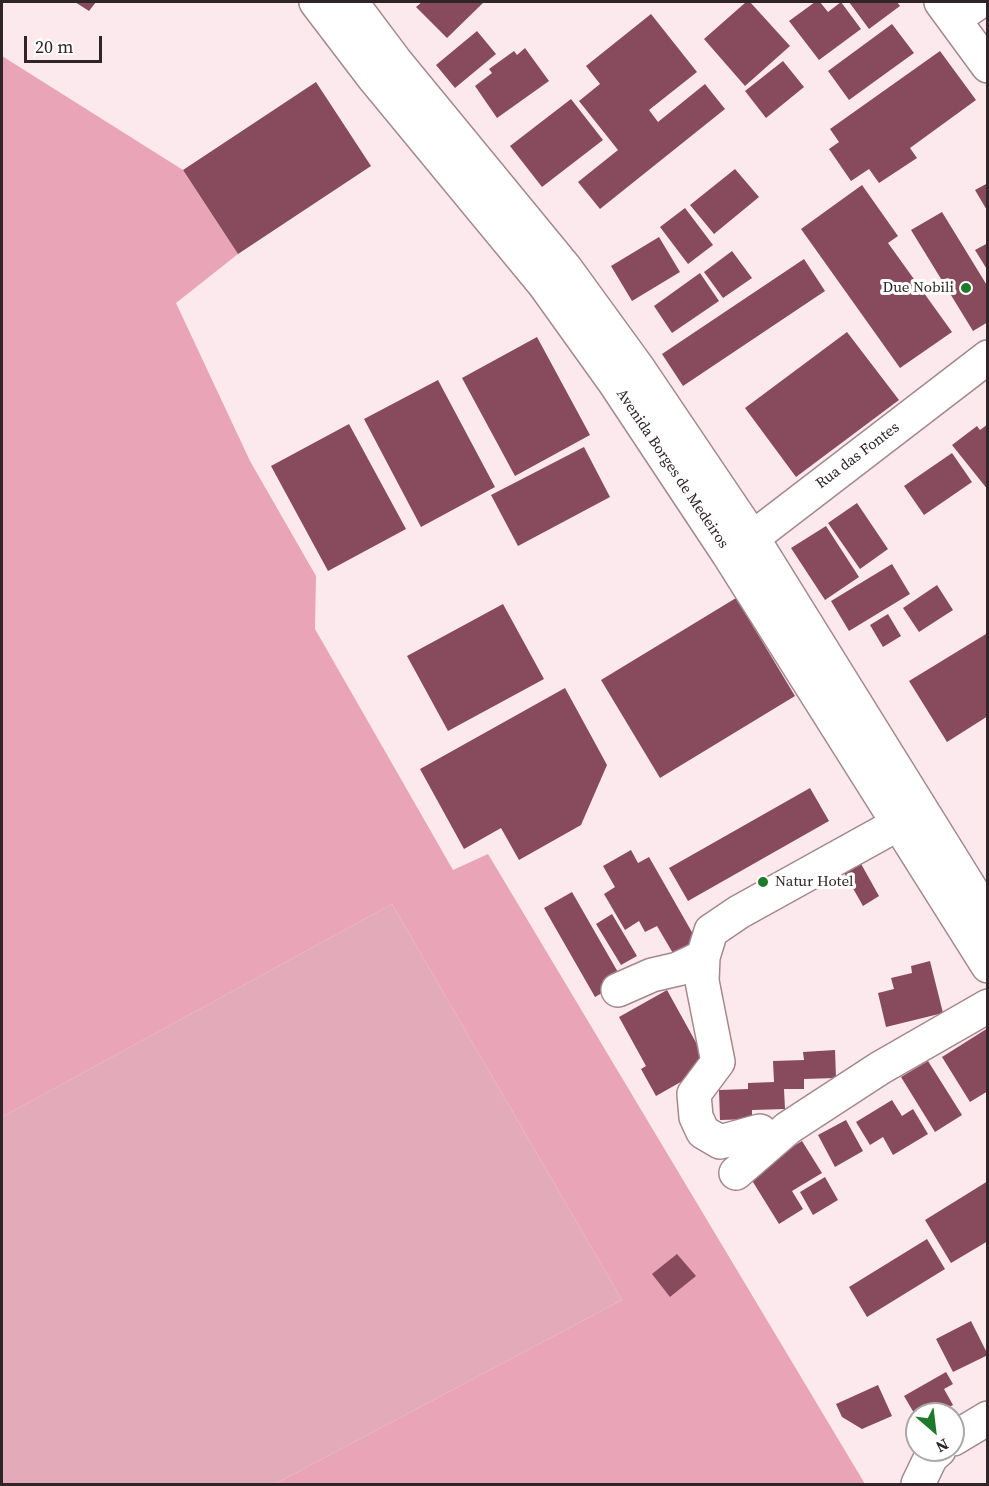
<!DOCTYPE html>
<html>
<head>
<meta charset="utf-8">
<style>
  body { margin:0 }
  #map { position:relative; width:989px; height:1486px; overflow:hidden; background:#fce9ee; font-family:"Source Serif 4",serif }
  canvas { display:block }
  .frame { position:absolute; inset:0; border:3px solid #2f2427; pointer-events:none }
  .north { position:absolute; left:905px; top:1402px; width:60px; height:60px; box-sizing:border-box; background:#fff; border:2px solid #aca7a9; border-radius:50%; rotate:152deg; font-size:16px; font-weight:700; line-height:24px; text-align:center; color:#2f2427 }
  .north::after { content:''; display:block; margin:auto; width:21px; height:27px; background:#1d7a2a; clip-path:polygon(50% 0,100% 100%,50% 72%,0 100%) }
  .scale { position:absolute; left:24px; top:36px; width:78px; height:27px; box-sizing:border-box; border:3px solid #2f2427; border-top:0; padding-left:8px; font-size:18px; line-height:21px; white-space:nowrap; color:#2f2427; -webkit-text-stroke:4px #fff; paint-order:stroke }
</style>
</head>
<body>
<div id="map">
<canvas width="989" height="1486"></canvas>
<div class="frame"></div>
<div class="north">N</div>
<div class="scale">20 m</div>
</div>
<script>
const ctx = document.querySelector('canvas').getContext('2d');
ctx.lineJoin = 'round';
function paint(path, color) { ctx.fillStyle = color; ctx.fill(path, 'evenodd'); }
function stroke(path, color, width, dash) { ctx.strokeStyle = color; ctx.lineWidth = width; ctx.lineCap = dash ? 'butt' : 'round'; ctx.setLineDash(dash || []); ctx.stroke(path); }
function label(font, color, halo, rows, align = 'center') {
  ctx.font = font + ' "Source Serif 4",serif'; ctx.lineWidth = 6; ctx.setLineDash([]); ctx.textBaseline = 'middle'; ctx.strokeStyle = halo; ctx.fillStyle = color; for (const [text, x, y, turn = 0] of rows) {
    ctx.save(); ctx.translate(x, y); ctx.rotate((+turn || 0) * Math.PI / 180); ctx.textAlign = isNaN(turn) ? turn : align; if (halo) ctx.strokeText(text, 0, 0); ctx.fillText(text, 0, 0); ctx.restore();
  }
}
const green = new Path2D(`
  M392 904 622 1300 275 1484H2V1117Z`);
const forest = new Path2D(`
  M2 56 183 170 238 254 176 303 250 461 316 576 315 629 453 870 488 854 865 1484H275L622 1300 392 904 2 1117Z`);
const building = new Path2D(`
  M75 2H96L89 11Z
  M422 2H484L447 38 416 7Z
  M746 2H750L790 46 745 86 704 39Z
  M815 2H820L828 12 841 2 861 29 819 60 789 21Z
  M849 2H897L900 6 869 29Z
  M651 14 697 72 649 110 658 122 705 84 725 109 600 209 578 182 618 150 579 101 600 84 586 66Z
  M892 24 914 53 849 100 828 71Z
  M477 31 496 54 455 88 436 65Z
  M525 48 549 81 497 118 475 86 492 73 489 69 514 51 517 55Z
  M940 51 976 100 910 148 917 158 879 183 869 169 851 181 829 149 839 142 830 129Z
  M783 61 804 87 766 118 745 91Z
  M316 82 371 166 238 254 183 170Z
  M571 99 603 140 542 187 510 146Z
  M735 169 759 197 714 234 690 205Z
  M988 183V212L975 190Z
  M862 185 898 236 888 243 952 332 900 368 801 229Z
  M685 208 713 245 688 264 660 227Z
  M942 212 988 287V322L973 331 911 230Z
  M659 237 680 272 632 301 611 266Z
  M988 243V271L975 250Z
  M732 251 752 278 723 298 704 272Z
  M804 259 825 291 683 386 662 354Z
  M700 273 719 301 672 333 654 306Z
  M847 332 899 400 796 477 745 408Z
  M537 337 590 435 515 476 462 378Z
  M438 380 495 487 421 527 364 419Z
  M349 424 406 529 328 571 271 466Z
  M988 424V490L952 445 977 426 980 430Z
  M584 447 610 497 518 546 491 495Z
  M952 453 972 482 924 515 904 486Z
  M857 503 888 549 860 569 828 523Z
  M826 526 859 577 825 600 791 548Z
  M892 564 910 594 849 631 831 601Z
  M937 585 953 610 919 632 903 608Z
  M736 598 795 696 660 778 601 680Z
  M503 604 544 679 448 731 407 656Z
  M888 614 901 636 883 647 870 625Z
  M986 634 988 636V716L947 742 909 681Z
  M565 688 607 765 581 825 519 860 501 828 464 849 420 769Z
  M810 788 829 821 688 901 669 868Z
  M631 850 638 863 649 857 697 941 674 955 657 926 645 932 639 921 625 930 604 894 615 887 603 866Z
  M855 853 879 896 863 906 838 862Z
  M572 892 623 981 595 997 544 908Z
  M612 914 637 956 621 965 596 924Z
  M930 961 943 1013 886 1027 878 993 894 989 891 978 912 973 911 966Z
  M667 990 709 1066 656 1096 641 1069 646 1066 619 1017Z
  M988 1028V1091L970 1102 942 1057Z
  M835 1050 836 1078 804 1079V1089H784L785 1109 752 1110V1119L720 1120 719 1090 748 1089V1083L774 1082 773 1061 804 1060 803 1052Z
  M928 1061 962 1115 935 1132 901 1077Z
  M892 1100 902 1116 913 1109 928 1134 893 1155 883 1137 870 1145 856 1122Z
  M846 1120 863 1151 835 1167 818 1135Z
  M802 1141 822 1173 792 1191 803 1209 779 1224 748 1174Z
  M825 1177 838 1200 813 1215 800 1192Z
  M988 1181V1241L951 1263 925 1220Z
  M927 1239 945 1269 867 1317 849 1287Z
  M677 1254 696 1276 670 1297 652 1274Z
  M971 1321 988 1355 953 1372 936 1339Z
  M946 1372 953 1384 944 1389 953 1405 937 1414H917V1418L904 1396Z
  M878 1385 892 1416 862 1429 842 1417 836 1404Z`);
const minor = new Path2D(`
  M954 19 979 2
  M730 555 988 357
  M618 990 652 975 678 969 703 957
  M760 1131 720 1142 703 1132 696 1117 694 1094 718 1062 702 981 703 957 711 931 739 912 898 824
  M736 1173 788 1128 880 1068 988 1006
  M953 1439 988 1418
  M918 1484 931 1457 939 1450`);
const major = new Path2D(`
  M316 2 374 78 544 284 615 383 729 555 988 966
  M351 2 396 62 566 269 638 368 752 537 988 917
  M941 2 988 66`);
const markers = [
  [966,288,6,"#1d7a2a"],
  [763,882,6,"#1d7a2a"]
];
const poiNames = [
  ["Due Nobili",954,288],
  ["Natur Hotel",775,882,"left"]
];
const streetNames = [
  ["Rua das Fontes",858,456,-37],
  ["Avenida Borges de Medeiros",672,469,56]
];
paint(green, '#e3aab9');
paint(forest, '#eaa4b7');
paint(building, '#884a5d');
stroke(minor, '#a4888f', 36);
stroke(major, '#a4888f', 36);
stroke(minor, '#fff', 33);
stroke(major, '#fff', 33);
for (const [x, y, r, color] of markers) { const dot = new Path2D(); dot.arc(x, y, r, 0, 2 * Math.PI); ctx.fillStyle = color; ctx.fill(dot); stroke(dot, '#fff', 2); }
label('15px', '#2f2427', '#fff', poiNames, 'right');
label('15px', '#2f2427', '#fff', streetNames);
</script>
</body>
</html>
